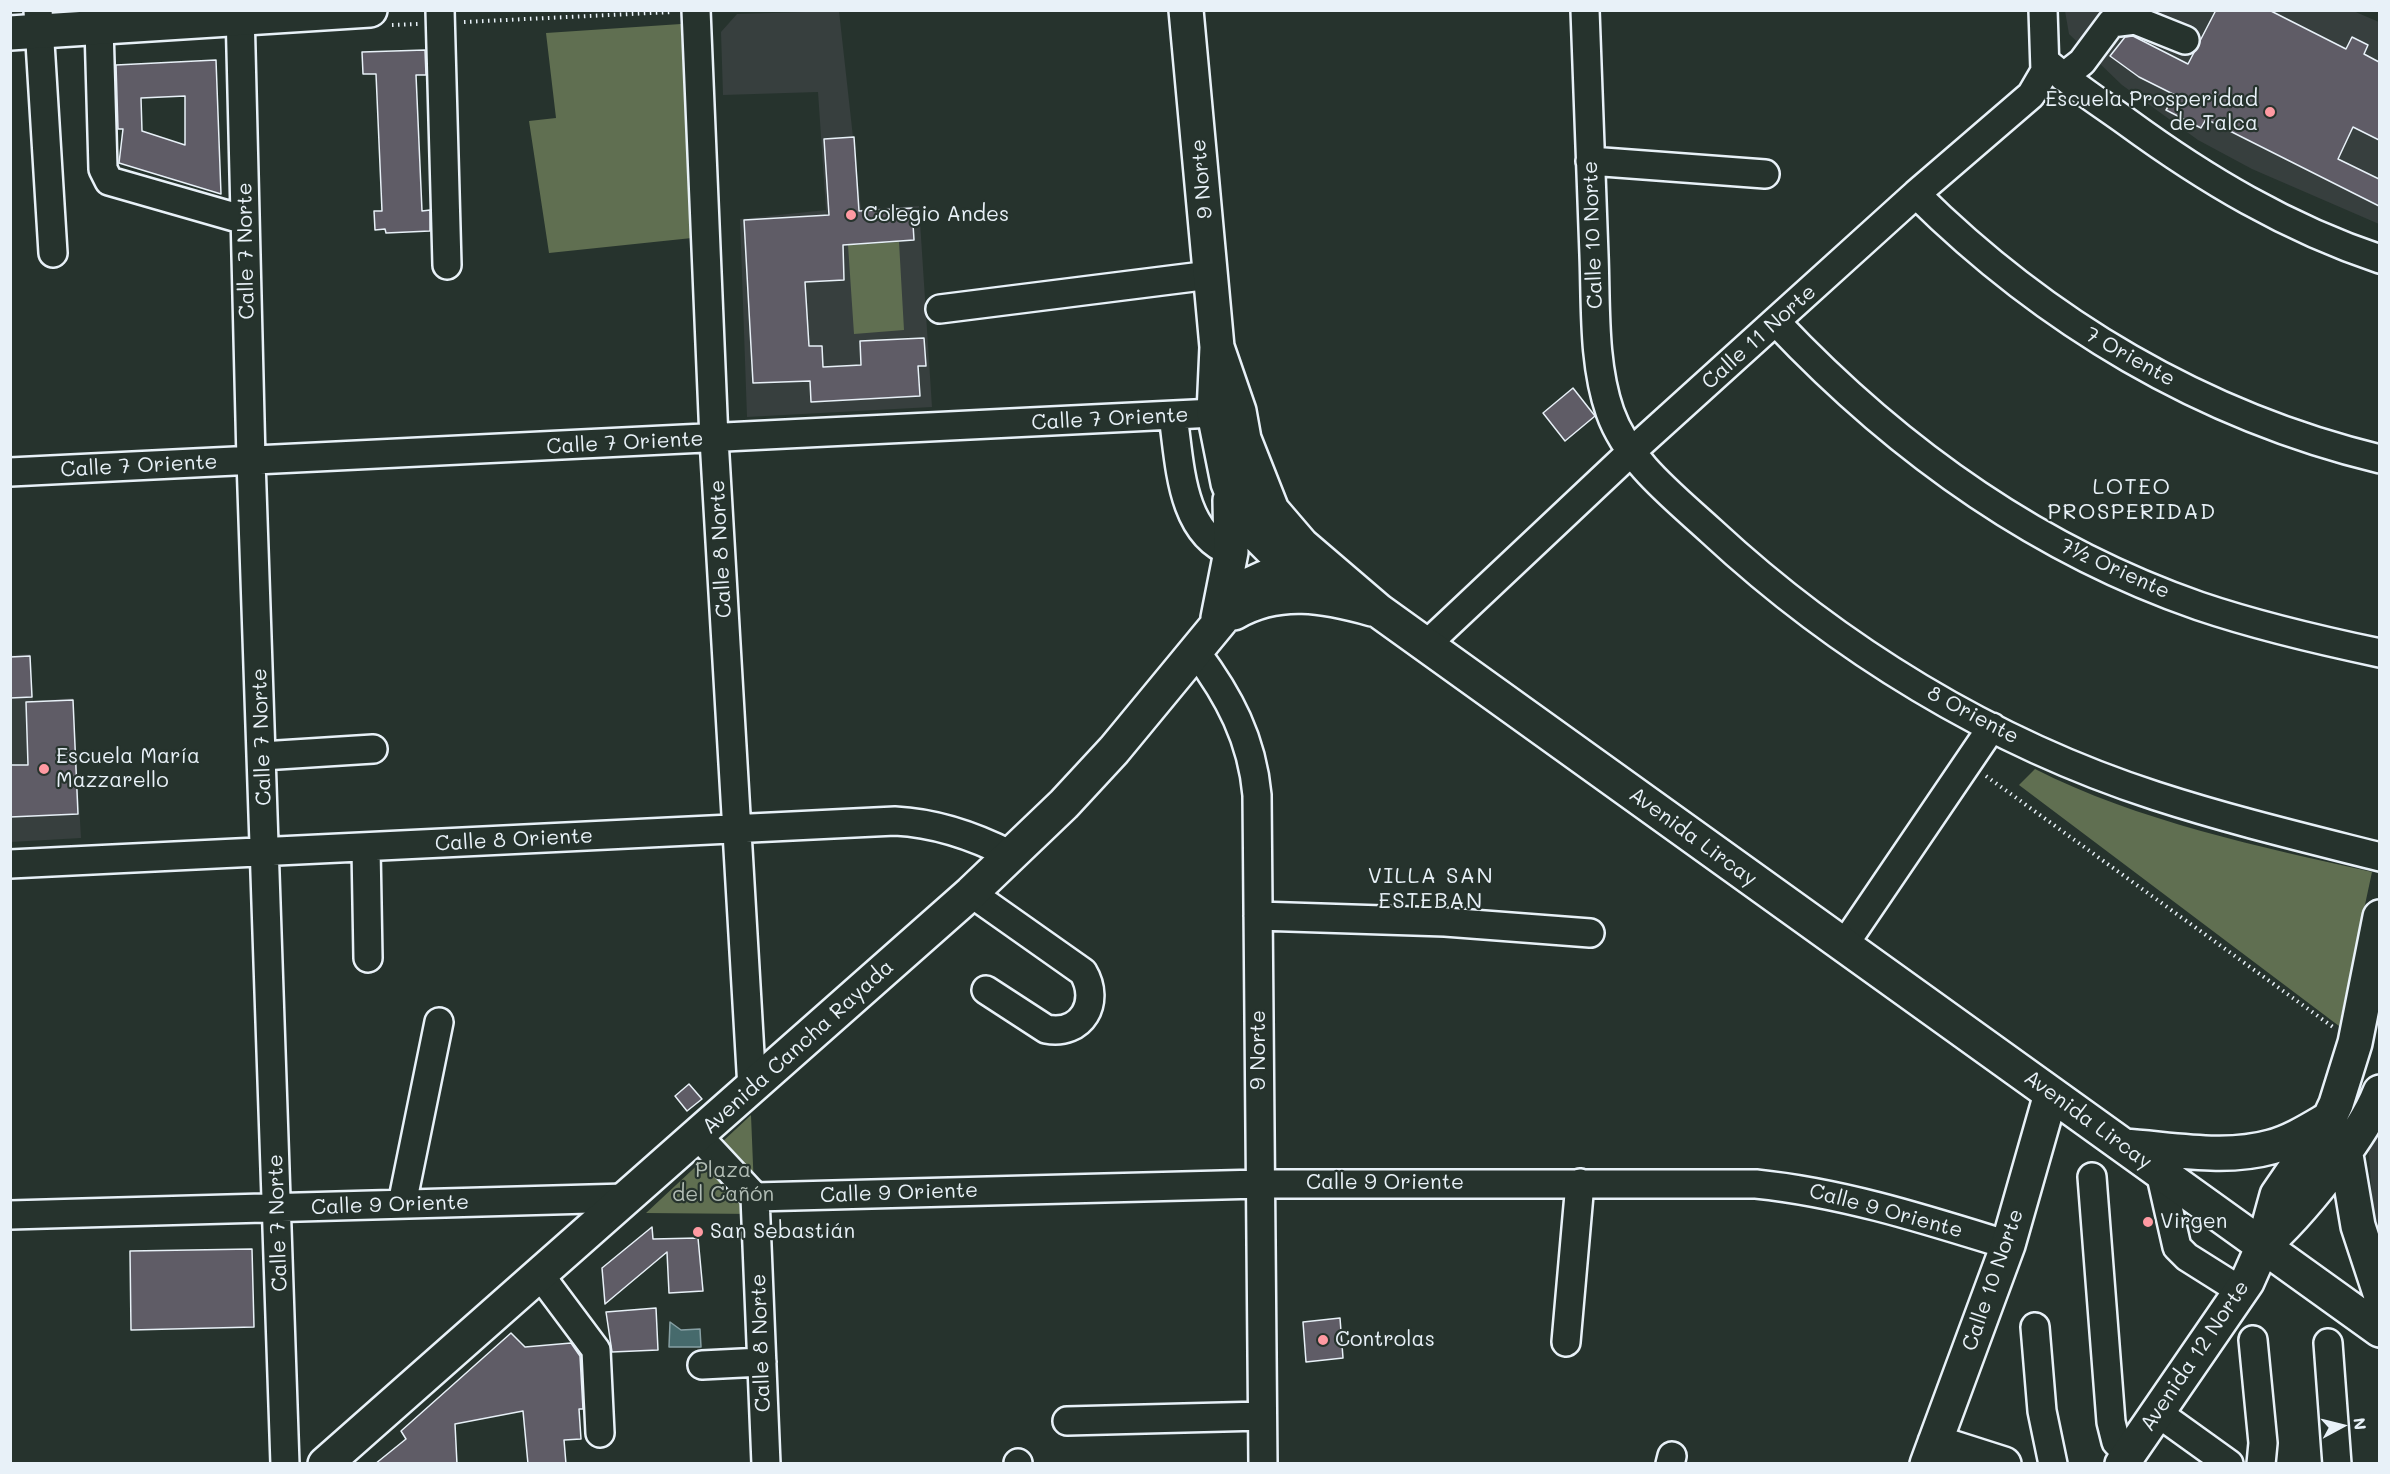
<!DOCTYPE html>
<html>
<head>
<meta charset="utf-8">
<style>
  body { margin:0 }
  #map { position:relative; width:2390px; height:1474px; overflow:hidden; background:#26332d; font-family:Mali,sans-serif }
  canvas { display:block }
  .frame { position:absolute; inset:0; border:12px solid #e8f1f8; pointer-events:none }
  .north { position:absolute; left:2312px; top:1396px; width:60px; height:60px; -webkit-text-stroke:4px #26332d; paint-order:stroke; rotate:83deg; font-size:16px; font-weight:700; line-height:24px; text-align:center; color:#e8f1f8 }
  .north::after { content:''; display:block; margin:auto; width:21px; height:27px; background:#e8f1f8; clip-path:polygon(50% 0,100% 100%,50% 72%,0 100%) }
</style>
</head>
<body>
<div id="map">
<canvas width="2390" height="1474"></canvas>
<div class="frame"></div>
<div class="north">N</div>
</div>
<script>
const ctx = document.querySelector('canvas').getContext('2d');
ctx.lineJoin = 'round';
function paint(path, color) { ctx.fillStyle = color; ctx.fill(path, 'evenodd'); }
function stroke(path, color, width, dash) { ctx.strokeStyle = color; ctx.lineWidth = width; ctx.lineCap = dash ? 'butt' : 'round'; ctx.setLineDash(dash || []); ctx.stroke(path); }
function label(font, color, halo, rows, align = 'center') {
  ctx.font = font + ' Mali,sans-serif'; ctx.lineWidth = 4.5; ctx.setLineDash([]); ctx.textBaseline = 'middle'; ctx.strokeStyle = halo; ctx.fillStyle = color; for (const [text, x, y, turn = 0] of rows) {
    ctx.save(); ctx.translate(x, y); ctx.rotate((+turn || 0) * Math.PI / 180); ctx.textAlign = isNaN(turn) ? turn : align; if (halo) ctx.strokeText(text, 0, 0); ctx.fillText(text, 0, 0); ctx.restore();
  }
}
const built = new Path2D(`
  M2351 10 2379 22V224L2252 169 2198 140 2122 85 2069 34 2065 11Z
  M839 11 861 209 919 206 932 407 747 417 740 219 826 210 818 92 723 95 721 32 737 14Z
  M30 654 33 701 73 698 81 838 11 842V655Z
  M2379 1134V1236L2374 1220 2368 1144Z`);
const green = new Path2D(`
  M681 24 692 238 549 253 529 121 556 118 546 33Z
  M899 242 904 330 854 334 848 245Z
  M2035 769C2137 821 2261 847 2372 872L2339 1026 2019 785Z
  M751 1115 755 1214 646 1213Z`);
const water = new Path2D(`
  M670 1322 681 1330 700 1329 701 1347H669Z`);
const building = new Path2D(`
  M2216 10H2269L2346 49 2352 37 2368 45 2364 54 2379 62V140L2353 127 2338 159 2379 179V206L2206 119 2201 128 2166 110 2175 95 2139 77 2110 56 2125 37 2133 36 2188 64Z
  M425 50 426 75H416L422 211 430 210V231L386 233 385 229 375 230 374 211H382L376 74H363L362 52Z
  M216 60 221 194 119 163 123 129H118L116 65ZM185 96V145L142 131 141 98Z
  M854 137 859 211 912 208 914 240 843 245 844 280 805 282 809 346H822L823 367 861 365 860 341 924 338 926 366H918L920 396 811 402 810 381 753 383 744 220 829 215 824 139Z
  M1573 388 1595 416 1565 441 1543 413Z
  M30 656 32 697 10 698V657Z
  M73 700 78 814 10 817V765H28L26 702Z
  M689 1084 702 1099 687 1111 675 1096Z
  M652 1227 653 1239 698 1238 703 1291 669 1293 667 1252 605 1304 602 1268Z
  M252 1249 254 1327 131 1330 130 1251Z
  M656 1308 658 1350 612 1352 606 1312Z
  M1340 1318 1343 1358 1306 1362 1303 1322Z
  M511 1333 525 1347 571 1343 580 1356 583 1409H579L581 1439 564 1440 566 1464H528L523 1411 455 1424 457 1464H375L406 1439 401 1431Z`);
const path = new Path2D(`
  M464 22 672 12
  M392 25 418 24
  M1986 776 2333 1027`);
const minor = new Path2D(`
  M38 10 53 253
  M240 10 251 460 285 1464
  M440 10 447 265
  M696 10 714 439 752 1088
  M1585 10C1588 92 1591 173 1594 255 1596 306 1593 363 1610 412 1627 461 1674 497 1711 531 1838 649 1992 743 2156 796 2230 820 2305 838 2380 857
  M99 27 103 169 109 181 245 220
  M2046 62C2071 84 2099 102 2127 122 2205 179 2287 228 2380 259
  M2063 77 2082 62 2111 23 2135 20 2185 40
  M1590 161 1765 174
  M1916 194C2045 322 2202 416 2380 459
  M940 309 1210 275
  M1776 322C1894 447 2035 549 2199 606 2258 626 2318 640 2380 653
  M1173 416C1180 462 1180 533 1231 552
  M10 472 1235 412
  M1426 645 1631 452 1916 194 2031 95 2045 71 2043 10
  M1196 652C1229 696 1252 739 1257 795L1263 1464
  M262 756 373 749
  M366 848 368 958
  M10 864 895 821C937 823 974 836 1011 855
  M971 893 1083 972C1101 1002 1082 1036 1046 1029L986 990
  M1258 916 1445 922 1590 933
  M1844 945 1992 727
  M698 1136 755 1197 766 1464
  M2160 1172 2177 1247 2187 1257 2241 1291
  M2092 1177 2111 1422 2116 1442 2128 1454
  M755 1197 1260 1184H1756C1843 1193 1924 1219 2008 1245
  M402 1204 439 1022
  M10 1215 626 1198
  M540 1275 596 1350 600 1433
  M2035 1327 2042 1411 2053 1464
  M2253 1340 2263 1443 2261 1464
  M1566 1342 1580 1183
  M2328 1343 2337 1464
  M702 1365 762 1362
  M2158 1413 2229 1464
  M1067 1421 1262 1416
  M1018 1463V1464
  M1670 1464 1672 1456`);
const major = new Path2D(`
  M1186 10 1217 347 1214 413 1228 483 1243 521 1273 551 1306 577
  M10 33 370 10
  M1217 347 1239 411 1244 439 1272 510 1302 545 1379 611 2380 1330
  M1234 613C1279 587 1325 596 1372 609
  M1218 618 1231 552 1230 500
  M2124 1146C2171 1149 2225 1160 2271 1147 2290 1142 2308 1131 2325 1121
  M2345 1149 2358 1226 2380 1293
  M2263 1246C2299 1215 2363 1136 2380 1092
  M1935 1442 2004 1464
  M325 1464 971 893 1064 804 1114 750 1251 584C1279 570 1308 560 1338 576
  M1927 1464 2008 1245 2051 1094
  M2122 1464 2247 1282 2263 1246 2277 1195 2329 1119 2336 1104 2355 1043 2380 917`);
const markers = [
  [2270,112,6,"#ff9aa2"],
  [851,215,6,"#ff9aa2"],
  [44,769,6,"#ff9aa2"],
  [2148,1222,6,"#ff9aa2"],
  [698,1232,6,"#ff9aa2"],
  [1323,1340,6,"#ff9aa2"]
];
const poiNames = [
  ["Escuela Prosperidad",2258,100,"right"],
  ["de Talca",2258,124,"right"],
  ["Colegio Andes",863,215],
  ["Escuela María",56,757],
  ["Mazzarello",56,781],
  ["Virgen",2160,1222],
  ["San Sebastián",710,1232],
  ["Controlas",1335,1340]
];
const streetNames = [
  ["9 Norte",1202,179,-95],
  ["Calle 10 Norte",1593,235,-92],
  ["Calle 7 Norte",246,251,-91],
  ["Calle 11 Norte",1759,337,-42],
  ["7 Oriente",2130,357,29],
  ["Calle 7 Oriente",1110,419,-3],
  ["Calle 7 Oriente",625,443,-3],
  ["Calle 7 Oriente",139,466,-3],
  ["Calle 8 Norte",721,549,-93],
  ["7½ Oriente",2115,569,24],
  ["8 Oriente",1973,715,28],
  ["Calle 7 Norte",262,737,-92],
  ["Avenida Lircay",1693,837,36],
  ["Calle 8 Oriente",514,840,-3],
  ["Avenida Cancha Rayada",798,1047,-42],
  ["9 Norte",1259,1050,-90],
  ["Avenida Lircay",2088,1120,36],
  ["Calle 9 Oriente",1385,1183],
  ["Calle 9 Oriente",899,1193,-2],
  ["Calle 9 Oriente",390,1205,-2],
  ["Calle 9 Oriente",1886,1211,15],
  ["Calle 7 Norte",278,1223,-92],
  ["Calle 10 Norte",1993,1280,-71],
  ["Calle 8 Norte",761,1343,-92],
  ["Avenida 12 Norte",2195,1356,-56]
];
const parkNames = [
  ["Plaza",723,1171],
  ["del Cañón",723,1195]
];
const neighbourhoodNames = [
  ["LOTEO",2132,487],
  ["PROSPERIDAD",2132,512],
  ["VILLA SAN",1431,876],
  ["ESTEBAN",1431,901]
];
paint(built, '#373f3e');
paint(green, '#606f51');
paint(water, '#466a6c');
stroke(water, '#87a0a4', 1.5);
paint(building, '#5f5c66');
stroke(building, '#e8f1f8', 1.5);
stroke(minor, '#e8f1f8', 32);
stroke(major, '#e8f1f8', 38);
stroke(path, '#e8f1f8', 4, [1.5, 4.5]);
stroke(minor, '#26332d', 27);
stroke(major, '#26332d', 33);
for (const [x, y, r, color] of markers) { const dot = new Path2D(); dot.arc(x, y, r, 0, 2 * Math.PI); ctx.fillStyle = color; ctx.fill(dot); stroke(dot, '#26332d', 2); }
label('21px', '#e8f1f8', '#26332d', poiNames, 'left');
label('21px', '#e8f1f8', '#26332d', streetNames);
label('21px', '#b2bdb5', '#26332d', parkNames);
ctx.letterSpacing = '1.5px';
label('22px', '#e8f1f8', '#26332d', neighbourhoodNames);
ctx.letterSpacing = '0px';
</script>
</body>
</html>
